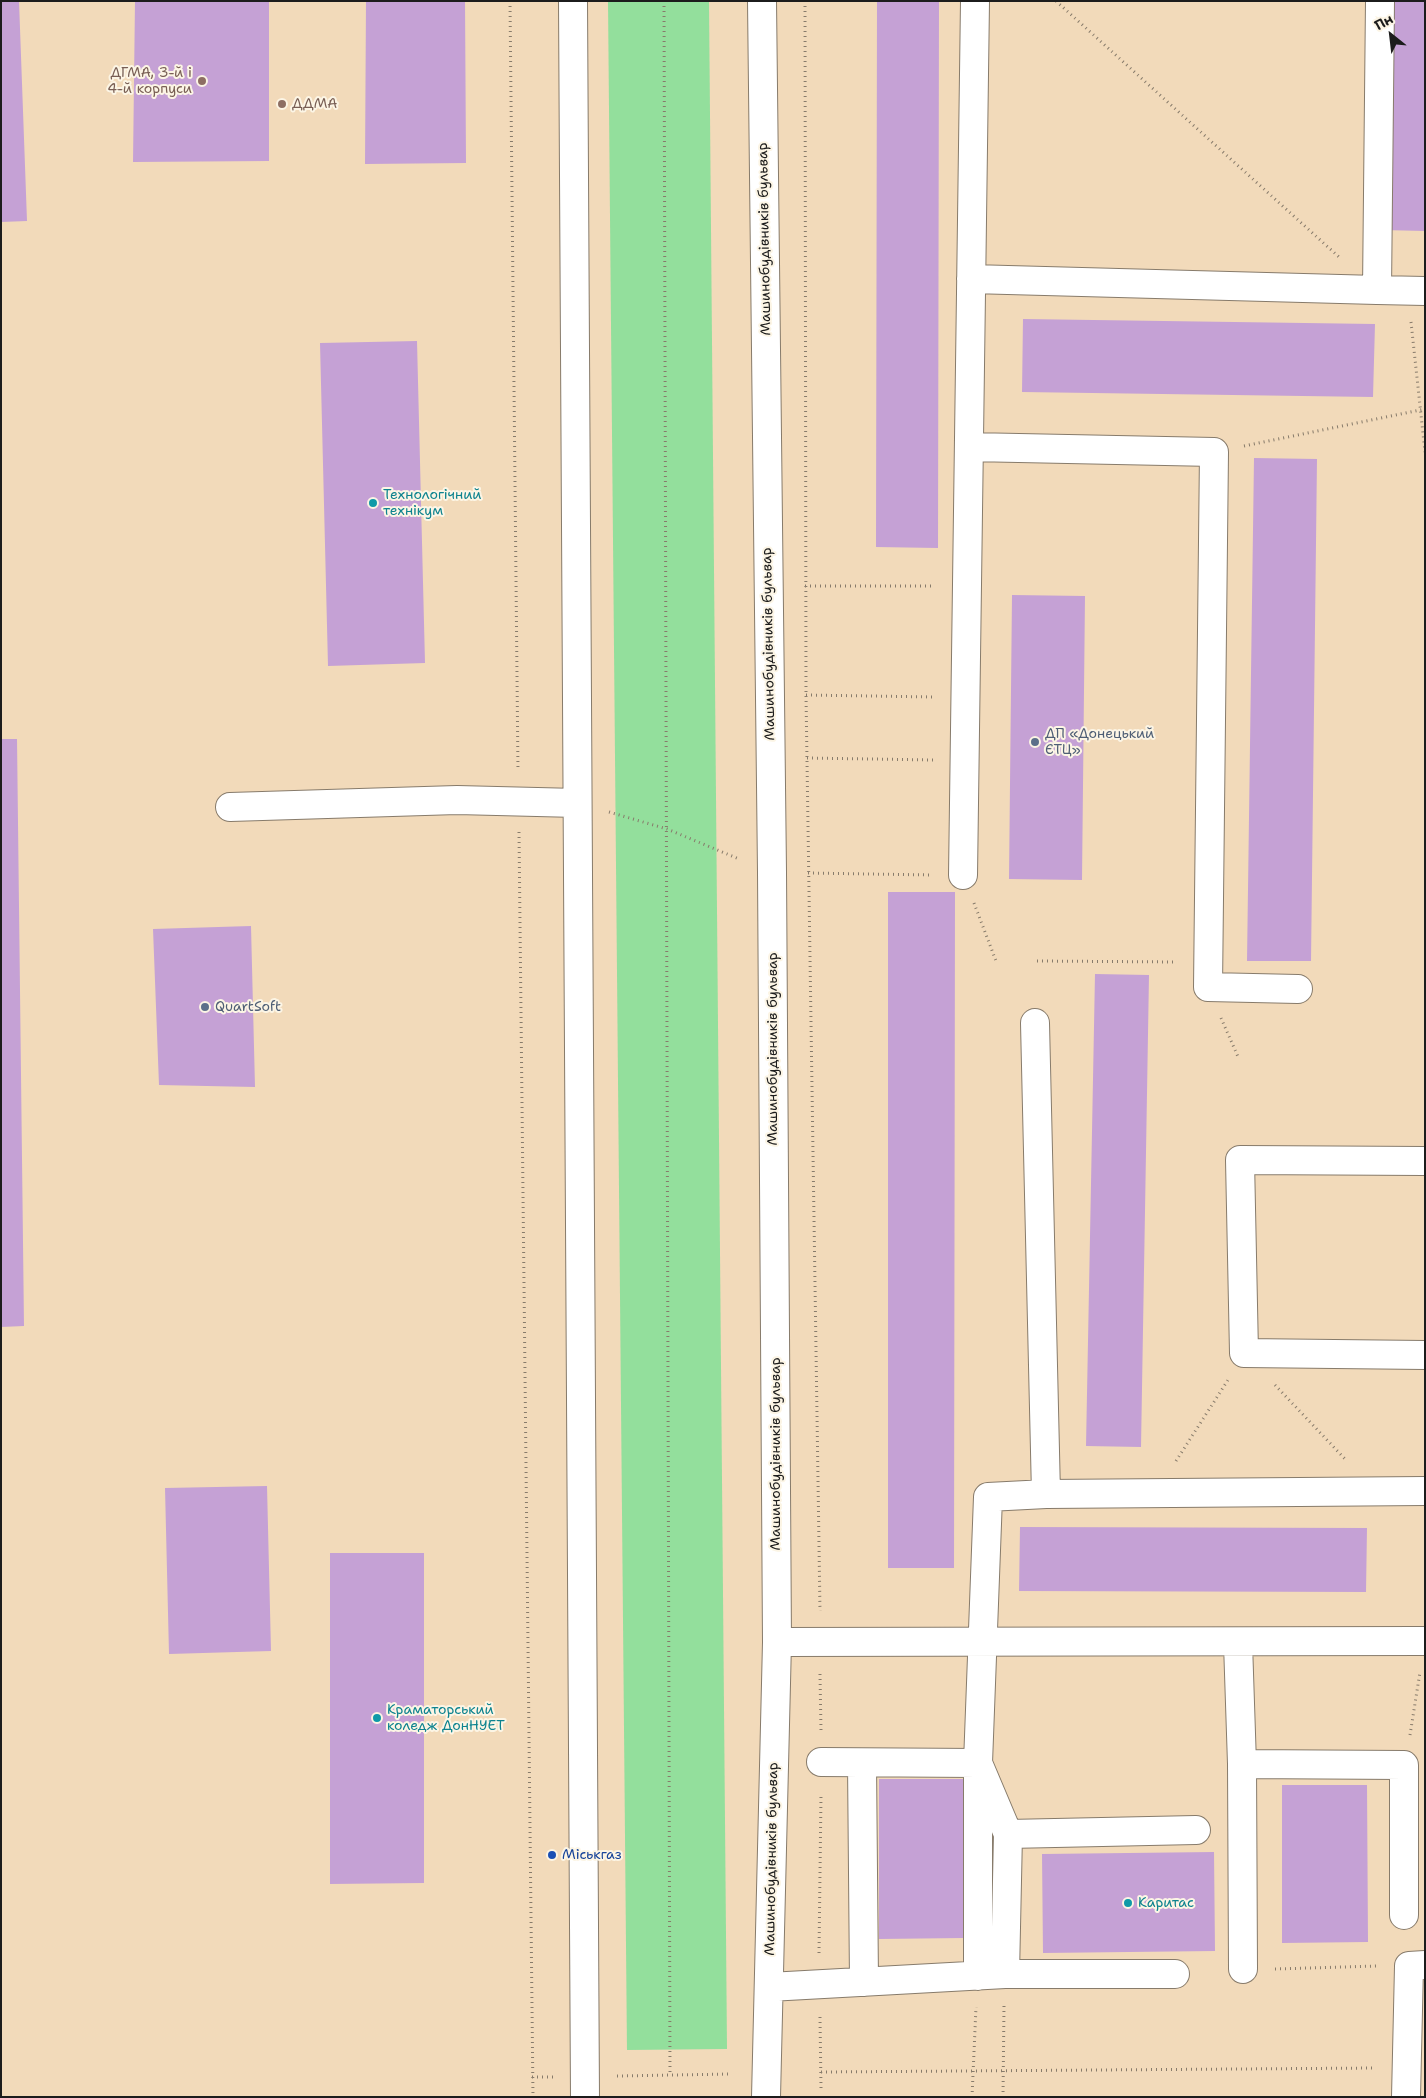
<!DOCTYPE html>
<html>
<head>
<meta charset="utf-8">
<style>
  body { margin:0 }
  #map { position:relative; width:1426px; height:2098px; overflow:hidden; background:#f2daba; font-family:"Shantell Sans",sans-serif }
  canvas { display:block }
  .frame { position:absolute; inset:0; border:2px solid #1c1c1c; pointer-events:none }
  .north { position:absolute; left:1366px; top:10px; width:50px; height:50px; -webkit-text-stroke:4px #fcf5e5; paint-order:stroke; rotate:331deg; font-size:14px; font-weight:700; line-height:20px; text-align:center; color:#1c1c1c }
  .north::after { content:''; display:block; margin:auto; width:18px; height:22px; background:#1c1c1c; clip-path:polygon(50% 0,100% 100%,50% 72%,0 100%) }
</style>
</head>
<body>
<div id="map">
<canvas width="1426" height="2098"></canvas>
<div class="frame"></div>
<div class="north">Пн</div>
</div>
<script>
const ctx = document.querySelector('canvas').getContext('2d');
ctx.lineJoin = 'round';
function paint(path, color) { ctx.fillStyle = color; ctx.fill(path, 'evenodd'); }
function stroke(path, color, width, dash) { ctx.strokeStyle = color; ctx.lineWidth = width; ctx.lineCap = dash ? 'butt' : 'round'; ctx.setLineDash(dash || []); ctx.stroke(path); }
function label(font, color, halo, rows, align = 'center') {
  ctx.font = font + ' "Shantell Sans",sans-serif'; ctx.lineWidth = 4; ctx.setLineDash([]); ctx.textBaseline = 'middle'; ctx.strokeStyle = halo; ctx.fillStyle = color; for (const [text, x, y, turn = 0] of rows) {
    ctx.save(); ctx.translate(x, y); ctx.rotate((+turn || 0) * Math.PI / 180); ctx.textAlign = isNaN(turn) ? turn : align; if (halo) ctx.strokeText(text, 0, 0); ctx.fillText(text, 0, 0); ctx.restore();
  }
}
const green = new Path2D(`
  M608 1H709L727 2049 627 2050Z`);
const building = new Path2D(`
  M1 1H19L27 221 1 222Z
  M135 1H269V161L133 162Z
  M366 1H465L466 163 365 164Z
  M877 1H939L938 548 876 547Z
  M1383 1H1425V231L1382 230Z
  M1023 319 1375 324 1373 397 1022 392Z
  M417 341 425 663 328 666 320 343Z
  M1254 458 1317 459 1311 961H1247Z
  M1012 595 1085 596 1082 880 1009 879Z
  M1 739H17L24 1326 1 1327Z
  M888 892H955L954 1568H888Z
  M251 926 255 1087 159 1085 153 929Z
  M1095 974 1149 975 1141 1447 1086 1446Z
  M267 1486 271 1651 169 1654 165 1488Z
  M1020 1527 1367 1528 1366 1592 1019 1591Z
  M330 1553H424V1883L330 1884Z
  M879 1779H963V1938L879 1939Z
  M1282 1785H1367L1368 1942 1282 1943Z
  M1214 1852 1215 1951 1043 1953 1042 1854Z`);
const path = new Path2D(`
  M510 1 518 771
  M664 1 670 2075
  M805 1 806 695 820 1611
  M1056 1 1339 257
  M1411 322 1425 452
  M1244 446 1425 409
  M805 586H934
  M806 695 935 697
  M807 758 934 760
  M609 812 667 829 739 859
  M519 832 533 2097
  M808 873 932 875
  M974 903 996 961
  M1037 961 1176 962
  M1221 1018 1239 1059
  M1275 1385 1345 1459
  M1176 1461 1228 1380
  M820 1674 821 1731
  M1410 1735 1420 1672
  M819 1953 821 1794
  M1275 1969 1377 1966
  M820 2017 821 2088
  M821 2072 1376 2068
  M617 2076 730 2074
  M532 2077H555
  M972 2097 976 2007
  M1003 2097 1004 2005`);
const minor = new Path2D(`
  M573 1 585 2097
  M762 1 772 872 777 1642 766 2097
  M971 279 1377 290 1380 1
  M1377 290 1425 291
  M970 447 1214 452 1208 987 1298 989
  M230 807 457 800 577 803
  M963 875 975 1
  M1425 1161 1240 1160 1244 1353 1425 1355
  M1046 1494 1425 1491
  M777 1642 1425 1641
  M1238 1643 1242 1764 1243 1969
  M821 1762 978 1763V1976
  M862 1763 864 1982
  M1242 1764 1404 1765V1915
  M1008 1834 978 1763 988 1497 1046 1494 1035 1023
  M1005 1974 1008 1834 1196 1830
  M769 1987 1005 1974H1175
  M1406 2097 1409 1966 1425 1965`);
const markers = [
  [202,81,5,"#8d6e63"],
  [282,104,5,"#8d6e63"],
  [373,503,5,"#0f9aa8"],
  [1035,742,5,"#5c6f8a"],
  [205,1007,5,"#5c6f8a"],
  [377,1718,5,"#0f9aa8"],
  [552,1855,5,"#1a4fb4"],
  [1128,1903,5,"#0f9aa8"]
];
const educationNames = [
  ["ДГМА, 3-й і",192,73],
  ["4-й корпуси",192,89],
  ["ДДМА",292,104,"left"]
];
const streetNames = [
  ["Машинобудівників бульвар",765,239,-91],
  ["Машинобудівників бульвар",769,644,-91],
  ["Машинобудівників бульвар",773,1049,-90],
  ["Машинобудівників бульвар",776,1454,-90],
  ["Машинобудівників бульвар",772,1859,-89]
];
const cultureNames = [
  ["Технологічний",383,495],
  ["технікум",383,511],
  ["Краматорський",387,1710],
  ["коледж ДонНУЕТ",387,1726],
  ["Каритас",1138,1903]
];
const serviceNames = [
  ["ДП «Донецький",1045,734],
  ["ЄТЦ»",1045,750],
  ["QuartSoft",215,1007]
];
const transitNames = [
  ["Міськгаз",562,1855]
];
paint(green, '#93df9c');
paint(building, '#c5a1d5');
stroke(minor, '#877b6b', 30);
stroke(path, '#877b6b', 3, [1, 4]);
stroke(minor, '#fff', 28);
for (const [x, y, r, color] of markers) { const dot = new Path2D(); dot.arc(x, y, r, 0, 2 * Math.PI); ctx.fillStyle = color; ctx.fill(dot); stroke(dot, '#fcf5e5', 2); }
label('14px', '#785e54', '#fcf5e5', educationNames, 'right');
label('14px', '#1c1c1c', '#fcf5e5', streetNames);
label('14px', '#0d838f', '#fcf5e5', cultureNames, 'left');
label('14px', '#4e5e75', '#fcf5e5', serviceNames, 'left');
label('14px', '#164399', '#fcf5e5', transitNames, 'left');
</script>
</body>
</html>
